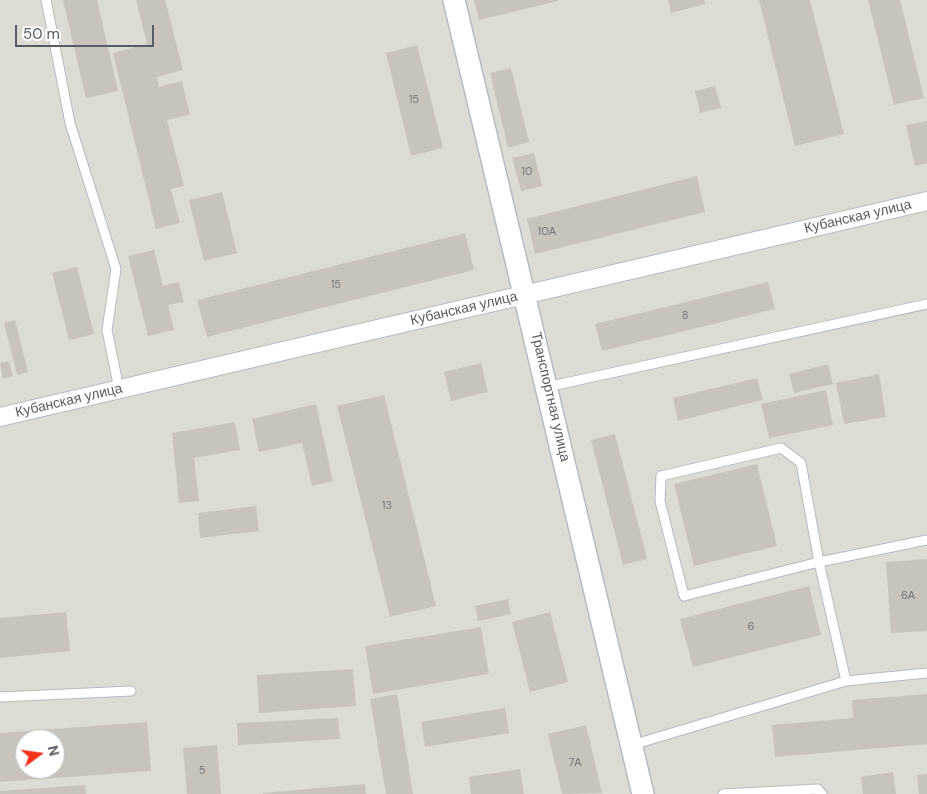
<!DOCTYPE html>
<html>
<head>
<meta charset="utf-8">
<style>
  body { margin:0 }
  #map { position:relative; width:927px; height:794px; overflow:hidden; background:#edeadf; font-family:"DM Sans",sans-serif }
  canvas { display:block }
  .north { position:absolute; left:15px; top:729px; width:50px; height:50px; box-sizing:border-box; background:#fff; border:1px solid #bcbec0; border-radius:50%; rotate:76deg; font-size:14px; font-weight:700; line-height:20px; text-align:center; color:#585c62 }
  .north::after { content:''; display:block; margin:auto; width:18px; height:22px; background:#f9301a; clip-path:polygon(50% 0,100% 100%,50% 72%,0 100%) }
  .scale { position:absolute; left:15px; top:25px; width:139px; height:22px; box-sizing:border-box; border:2px solid #585c62; border-top:0; padding-left:6px; font-size:15px; line-height:18px; white-space:nowrap; color:#585c62; -webkit-text-stroke:4px #fff; paint-order:stroke }
</style>
</head>
<body>
<div id="map">
<canvas width="927" height="794"></canvas>
<div class="north">N</div>
<div class="scale">50 m</div>
</div>
<script>
const ctx = document.querySelector('canvas').getContext('2d');
ctx.lineJoin = 'round';
function paint(path, color) { ctx.fillStyle = color; ctx.fill(path, 'evenodd'); }
function stroke(path, color, width, dash) { ctx.strokeStyle = color; ctx.lineWidth = width; ctx.lineCap = dash ? 'butt' : 'round'; ctx.setLineDash(dash || []); ctx.stroke(path); }
function label(font, color, halo, rows, align = 'center') {
  ctx.font = font + ' "DM Sans",sans-serif'; ctx.lineWidth = 4; ctx.setLineDash([]); ctx.textBaseline = 'middle'; ctx.strokeStyle = halo; ctx.fillStyle = color; for (const [text, x, y, turn = 0] of rows) {
    ctx.save(); ctx.translate(x, y); ctx.rotate((+turn || 0) * Math.PI / 180); ctx.textAlign = isNaN(turn) ? turn : align; if (halo) ctx.strokeText(text, 0, 0); ctx.fillText(text, 0, 0); ctx.restore();
  }
}
const industrial = new Path2D(`
  M0 0H927V794H0ZM25 739H55V769H25Z`);
const building = new Path2D(`
  M63 0H97L118 91 86 98Z
  M136 0H165L183 70 157 77 159 87 182 81 190 115 167 120 184 186 171 189 180 223 156 229 113 53 147 44Z
  M474 0H558V1L479 20Z
  M668 0H704L705 4 671 13Z
  M759 0H810L844 134 795 146Z
  M868 0H900L924 98 894 105Z
  M417 45 443 148 411 156 386 53Z
  M511 68 529 142 508 148 490 73Z
  M715 86 721 108 700 113 695 91Z
  M927 121V163L915 166 906 125Z
  M534 153 542 186 521 191 512 158Z
  M697 176 705 212 535 254 527 219Z
  M222 192 237 253 204 261 189 200Z
  M465 233 474 270 207 337 197 300Z
  M154 250 163 286 179 282 184 302 168 305 174 330 148 336 128 256Z
  M77 267 94 334 69 340 52 273Z
  M768 282 775 309 602 351 595 324Z
  M15 320 28 372 17 375 4 323Z
  M9 361 13 376 3 379 0 363Z
  M481 363 488 392 451 401 444 372Z
  M828 364 833 384 794 393 789 374Z
  M879 374 886 417 844 424 836 383Z
  M757 378 763 400 678 421 673 398Z
  M826 390 833 425 769 438 761 404Z
  M384 395 436 606 390 617 337 406Z
  M316 404 333 481 312 486 302 443 259 452 252 419Z
  M235 422 240 450 194 458 199 501 179 503 172 433Z
  M615 434 647 559 623 565 591 440Z
  M757 464 777 546 694 566 674 484Z
  M256 506 259 531 200 538 198 513Z
  M927 559V631L891 633 886 562Z
  M809 586 821 635 693 667 680 619Z
  M508 599 511 614 478 621 475 606Z
  M66 612 70 651 0 658V618Z
  M550 612 568 682 530 692 512 622Z
  M481 627 489 674 373 694 365 646Z
  M353 669 356 706 259 713 257 675Z
  M397 694 413 794H386L370 699Z
  M927 694V744L775 757 772 725 853 718 852 700Z
  M505 708 509 733 425 747 421 722Z
  M338 718 340 739 238 745 237 723Z
  M147 722 151 771 0 782V733ZM25 739H55V769H25Z
  M586 725 602 793 562 794 548 734Z
  M217 745 221 794H187L183 748Z
  M520 769 524 794H471L469 777Z
  M893 772 896 794H863L861 777Z
  M927 774V794H919L917 775Z
  M365 784 366 794H263V793Z
  M85 785 86 794H0V791Z`);
const service = new Path2D(`
  M46 0 70 123 116 269 107 330 119 389
  M547 387 927 304
  M846 681 819 562 801 463 781 448 661 476 660 501 684 596 819 562 927 540
  M0 697 131 691
  M632 745 846 681 927 673
  M723 794 818 789 822 794`);
const minor = new Path2D(`
  M0 417 927 201`);
const tertiary = new Path2D(`
  M454 0 643 794`);
const numberNames = [
  ["15",414,100],
  ["10",527,172],
  ["10А",547,232],
  ["15",336,285],
  ["8",685,316],
  ["13",387,506],
  ["6А",908,596],
  ["6",751,627],
  ["7А",575,763],
  ["5",202,771]
];
const streetNames = [
  ["Кубанская улица",858,217,-13],
  ["Кубанская улица",464,309,-13],
  ["Транспортная улица",550,397,77],
  ["Кубанская улица",69,401,-13]
];
paint(industrial, '#dddcd4');
paint(building, '#c8c4bc');
stroke(service, '#b8bac0', 11);
stroke(minor, '#b8bac0', 20);
stroke(tertiary, '#b8bac0', 24);
stroke(service, '#fff', 9);
stroke(minor, '#fff', 18);
stroke(tertiary, '#fff', 21);
label('11px', '#747678', null, numberNames);
label('14px', '#585c62', '#fff', streetNames);
</script>
</body>
</html>
